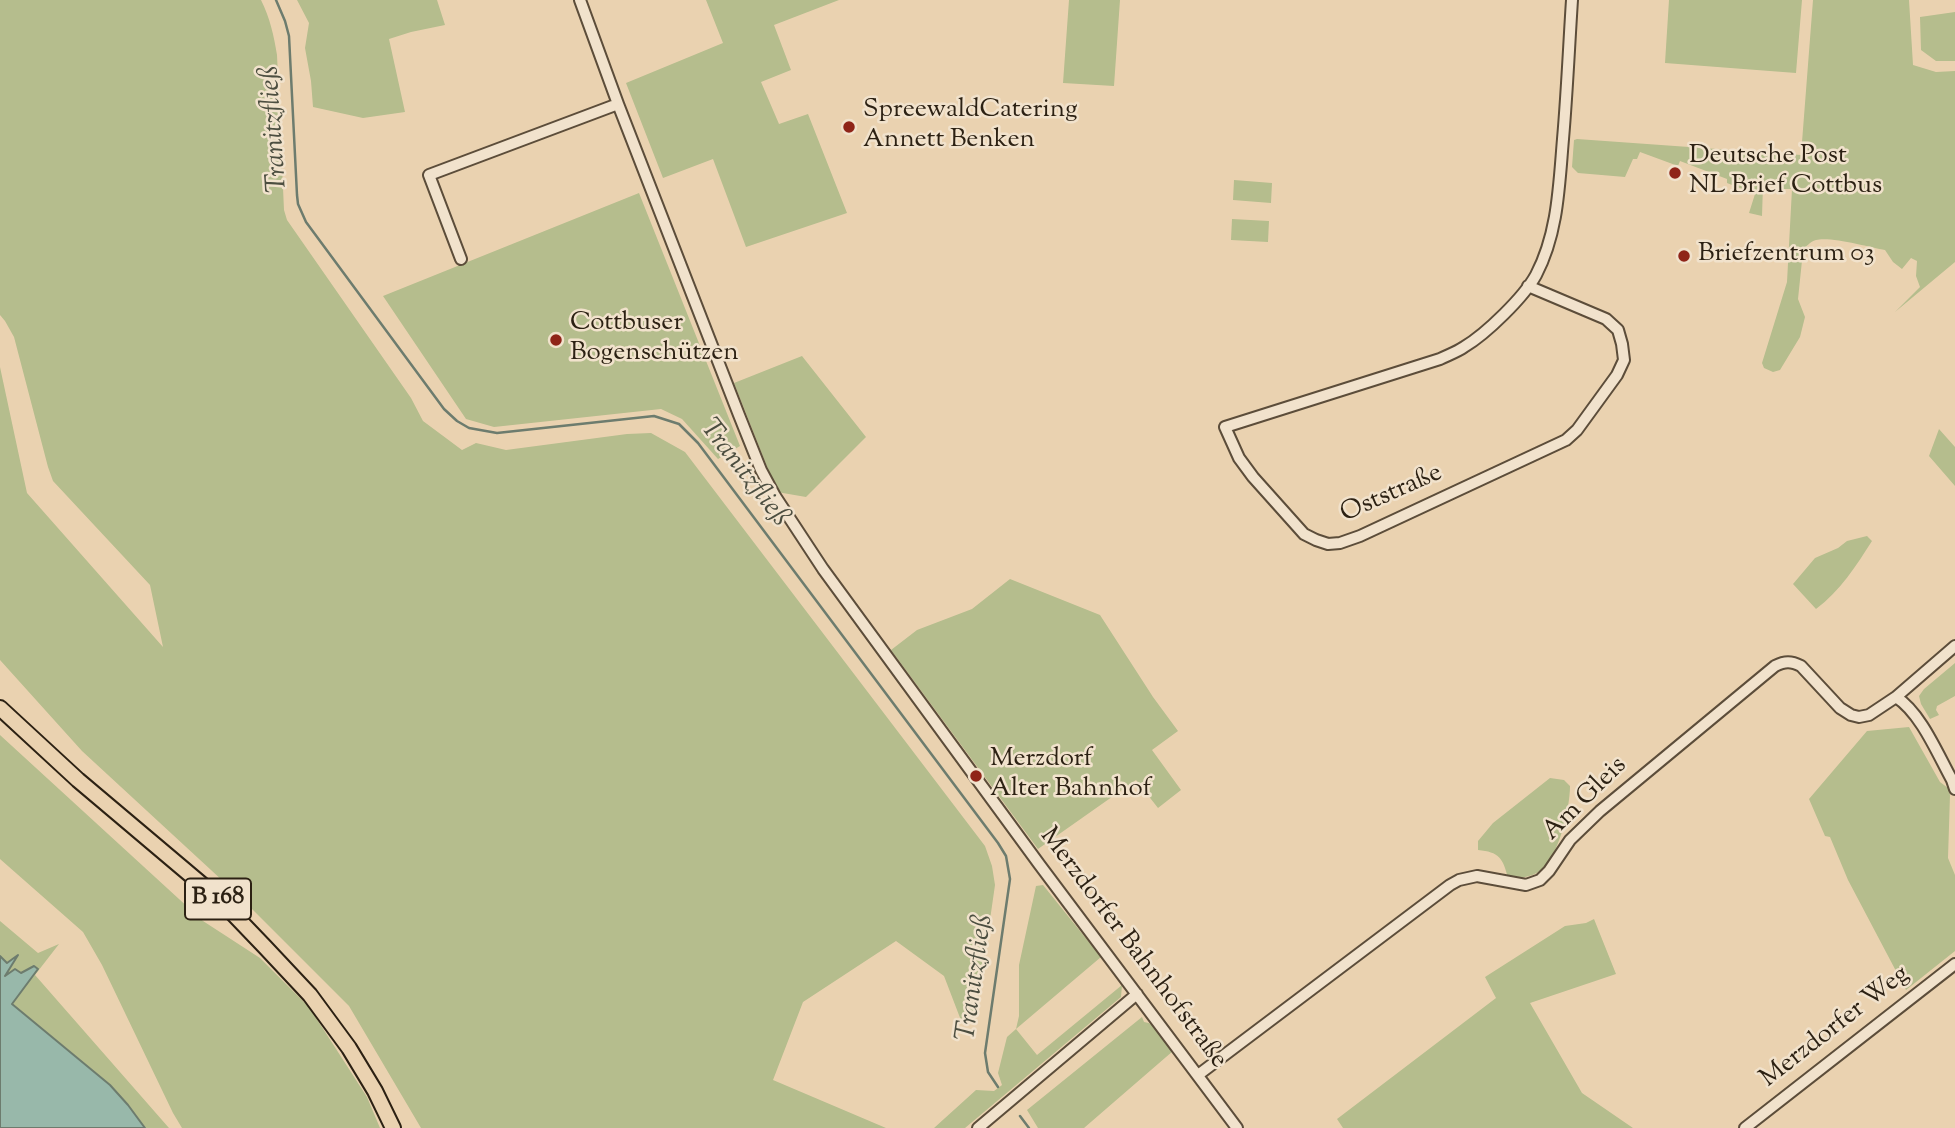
<!DOCTYPE html>
<html>
<head>
<meta charset="utf-8">
<style>
  body { margin:0 }
  canvas { display:block; background:#ead2b0 }
</style>
</head>
<body>
<canvas width="1955" height="1128"></canvas>
<script>
const ctx = document.querySelector('canvas').getContext('2d');
ctx.lineJoin = 'round';
function paint(path, color) { ctx.fillStyle = color; ctx.fill(path, 'evenodd'); }
function stroke(path, color, width, dash) { ctx.strokeStyle = color; ctx.lineWidth = width; ctx.lineCap = dash ? 'butt' : 'round'; ctx.setLineDash(dash || []); ctx.stroke(path); }
function label(font, color, halo, rows, align = 'center') {
  ctx.font = font + ' "Sorts Mill Goudy",serif'; ctx.lineWidth = 5; ctx.setLineDash([]); ctx.textBaseline = 'middle'; ctx.strokeStyle = halo; ctx.fillStyle = color; for (const [text, x, y, turn = 0] of rows) {
    ctx.save(); ctx.translate(x, y); ctx.rotate((+turn || 0) * Math.PI / 180); ctx.textAlign = isNaN(turn) ? turn : align; if (halo) ctx.strokeText(text, 0, 0); ctx.fillText(text, 0, 0); ctx.restore();
  }
}
const green = new Path2D(`
  M0 0H261C270 18 274 36 277 55L284 210 287 220 411 398 423 421 462 450 476 443 506 450 627 434 651 433 685 452 985 846 992 866 995 885 976 1017 962 1023 944 976 896 941 803 1002 773 1080 886 1128H421L349 1006 237 894 82 751 0 660V367L27 493 163 647 150 585 53 481 48 467 14 337 5 321 0 315Z
  M297 0H437L445 25 411 32 389 39 405 112 363 118 313 107 311 81 305 48 309 23Z
  M706 0H839L774 25 791 70 761 82 779 124 808 114 847 213 746 247 713 159 663 178 626 83 723 43Z
  M1069 0H1120L1114 86 1063 83Z
  M1669 0H1802L1796 73 1665 63Z
  M1813 0H1909L1913 65 1936 72 1955 71V262L1895 312 1920 287 1916 276 1917 261 1911 258 1902 269 1893 262 1885 250C1870 247 1829 236 1816 240 1810 242 1806 246 1803 251L1798 299 1805 317 1800 337 1780 370 1773 372 1764 368 1762 363 1787 282 1792 189H1782V185H1763L1762 216 1749 213 1755 194 1727 183V179L1680 161 1678 166 1640 152 1637 159H1633L1625 177 1578 173 1572 167 1574 140 1577 139 1801 155Z
  M1955 12V61H1936L1921 50 1920 17Z
  M1234 180 1272 183 1271 203 1233 200Z
  M639 193 740 446 718 459 682 419 661 409 494 427 466 419 383 296Z
  M1232 219 1269 221 1268 242 1231 240Z
  M802 356 866 437 806 497 777 492 734 383Z
  M1939 429 1955 447V486L1929 456Z
  M1867 536 1872 541C1856 566 1840 591 1816 609L1793 584 1815 558 1838 548 1847 541Z
  M1010 579 1100 615 1153 697 1178 731 1152 750 1181 790 1158 808 1136 780 1038 849 891 650 917 630 972 609Z
  M1955 663V696L1937 706 1936 710 1939 715 1930 719 1921 704 1919 696 1924 689Z
  M1909 727 1940 782 1948 788 1950 795 1948 858 1955 875V951L1906 990 1848 880 1830 837 1825 836 1809 799 1867 731Z
  M0 735 203 921 260 958 309 1007 367 1097 380 1128H182L173 1113 102 965 83 932 0 859Z
  M1550 778 1564 780 1570 786C1570 808 1559 856 1541 870 1530 878 1521 878 1508 878 1503 858 1499 852 1478 850V841L1493 823Z
  M1043 885 1101 957 1016 1029 1037 1055 1122 985 1121 997 965 1128H934L976 1090 994 1091 1002 1085 998 1073 1007 1037 1016 1029 1019 1016V965L1036 886Z
  M1594 919 1616 974 1530 1003 1582 1093 1633 1128H1343L1337 1119 1496 998 1485 977 1565 926 1586 923Z
  M0 921 38 953 59 944 35 975 169 1128H145C110 1078 58 1043 12 1004L38 969 4 975 17 956 11 962 7 963 0 956Z
  M1142 1017 1144 1022C1157 1023 1165 1041 1173 1051L1084 1128H1038L1027 1110Z`);
const water = new Path2D(`
  M18 955 5 976 15 969 21 973 34 966 38 969 12 1004 110 1085 128 1105 145 1128H0V956L7 963Z`);
const stream = new Path2D(`
  M276 0 285 21 289 36 297 195 298 204 306 222 444 409 457 421 469 428 497 433 654 416 679 424 698 443 998 843 1006 856 1010 879 985 1053 988 1072 998 1087
  M1020 1116 1029 1128`);
const minor = new Path2D(`
  M580 0 618 104 739 415 761 470 775 496 823 569 1039 864 1237 1128
  M461 259 429 175 618 104
  M1528 286 1606 319 1618 330 1622 344 1624 360 1617 375 1577 430 1566 440 1360 536 1340 543 1328 544 1316 540 1304 534 1253 477 1239 458 1225 427 1440 359C1448 355 1457 352 1464 347 1486 334 1524 297 1536 275 1558 233 1559 186 1563 139 1567 93 1569 46 1572 0
  M1896 697C1921 713 1938 755 1952 780L1955 789
  M1198 1075 1450 885 1459 880 1477 876 1526 885 1540 880 1549 871 1570 840 1600 811 1775 666C1785 661 1791 661 1801 666L1840 708 1851 715 1859 717 1869 715 1896 697 1955 646
  M978 1128 1137 994
  M1745 1128 1955 964`);
const major = new Path2D(`
  M0 708 78 780 219 899 265 947 310 995 349 1048 375 1091 393 1128`);
const markers = [
  [849,127,7,"#8f2418"],
  [1675,173,7,"#8f2418"],
  [1684,256,7,"#8f2418"],
  [556,340,7,"#8f2418"],
  [976,776,7,"#8f2418"]
];
const shields = [
  [218,899,66]
];
const shieldNames = [
  ["B 168",218,899]
];
const poiNames = [
  ["SpreewaldCatering",863,112],
  ["Annett Benken",863,142],
  ["Deutsche Post",1689,158],
  ["NL Brief Cottbus",1689,188],
  ["Briefzentrum 03",1698,256],
  ["Cottbuser",570,325],
  ["Bogenschützen",570,355],
  ["Merzdorf",990,761],
  ["Alter Bahnhof",990,791]
];
const streetNames = [
  ["Oststraße",1392,495,-24],
  ["Am Gleis",1586,800,-45],
  ["Merzdorfer Bahnhofstraße",1132,949,53],
  ["Merzdorfer Weg",1836,1028,-38]
];
const waterNames = [
  ["Tranitzfließ",276,129,-94],
  ["Tranitzfließ",743,474,52],
  ["Tranitzfließ",977,978,-82]
];
paint(green, '#b5bd8d');
paint(water, '#98b8aa');
stroke(water, '#6d7c6e', 2);
stroke(stream, '#6d7c6e', 2.5);
stroke(minor, '#5c4d3a', 14);
stroke(major, '#2c2113', 18);
stroke(minor, '#f1e2cc', 10);
stroke(major, '#ead2b0', 14);
for (const [x, y, r, color] of markers) { const dot = new Path2D(); dot.arc(x, y, r, 0, 2 * Math.PI); ctx.fillStyle = color; ctx.fill(dot); stroke(dot, '#f1e2cc', 2.5); }
for (const [x, y, w] of shields) { const box = new Path2D(); box.roundRect(x - w / 2, y - 20.5, w, 41, 5); ctx.fillStyle = '#f1e2cc'; ctx.fill(box); stroke(box, '#2c2113', 2); }
label('bold 24px', '#2c2113', null, shieldNames);
label('26px', '#2c2113', '#f1e2cc', poiNames, 'left');
label('26px', '#2c2113', '#f1e2cc', streetNames);
label('italic 28px', '#4c4e40', '#f1e2cc', waterNames);
</script>
</body>
</html>
